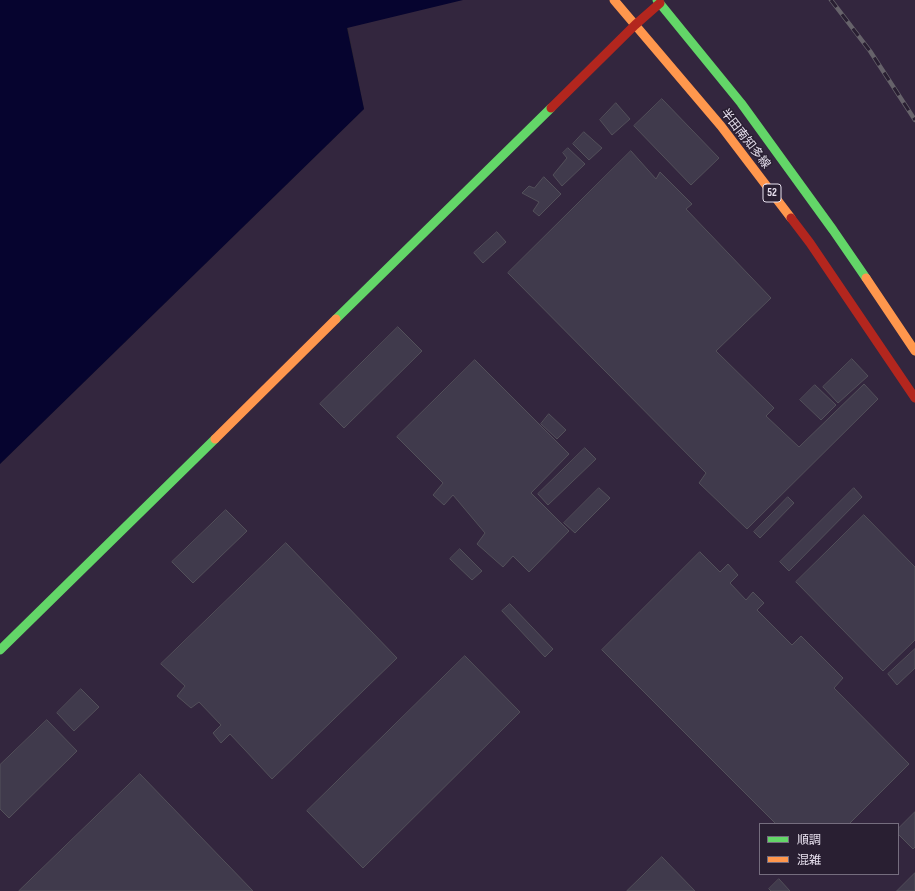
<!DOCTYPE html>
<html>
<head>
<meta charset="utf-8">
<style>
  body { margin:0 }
  #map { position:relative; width:915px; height:891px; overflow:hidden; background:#29232e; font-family:"Sofia Sans Condensed","Noto Sans JP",sans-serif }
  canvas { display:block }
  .legend { position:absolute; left:759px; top:823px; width:140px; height:52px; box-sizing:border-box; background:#291f32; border:1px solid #756d7e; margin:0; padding:5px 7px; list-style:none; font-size:12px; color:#e8e1ef }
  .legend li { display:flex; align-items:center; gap:8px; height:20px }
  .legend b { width:20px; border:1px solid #756d7e }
</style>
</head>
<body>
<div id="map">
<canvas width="915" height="891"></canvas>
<ul class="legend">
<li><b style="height:5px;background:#63d668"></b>順調</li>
<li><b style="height:5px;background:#ff974d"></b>混雑</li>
</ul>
</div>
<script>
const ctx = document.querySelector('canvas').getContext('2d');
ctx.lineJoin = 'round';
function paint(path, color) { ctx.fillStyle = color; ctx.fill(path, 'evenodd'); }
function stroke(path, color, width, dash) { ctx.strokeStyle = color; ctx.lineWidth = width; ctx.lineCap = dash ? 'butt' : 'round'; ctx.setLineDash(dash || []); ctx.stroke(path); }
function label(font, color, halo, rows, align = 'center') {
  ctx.font = font + ' "Sofia Sans Condensed","Noto Sans JP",sans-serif'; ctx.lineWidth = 3; ctx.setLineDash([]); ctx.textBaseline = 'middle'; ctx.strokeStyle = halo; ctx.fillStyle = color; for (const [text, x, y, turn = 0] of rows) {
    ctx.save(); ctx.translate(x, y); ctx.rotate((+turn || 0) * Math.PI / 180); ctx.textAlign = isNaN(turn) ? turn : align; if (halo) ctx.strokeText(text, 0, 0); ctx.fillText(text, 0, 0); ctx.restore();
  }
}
const built = new Path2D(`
  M342 0H915V891H0V464L364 109ZM760 824H898V874H760Z`);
const water = new Path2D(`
  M0 0H463L347 28 364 109 0 464Z`);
const building = new Path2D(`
  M662 99 719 158 691 185 634 126Z
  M616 103 630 119 612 135 600 120Z
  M584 132 602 148 589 160 573 144Z
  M568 148 585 164 562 186 553 175 567 158 563 153Z
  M631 151 656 179 660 172 692 204 686 209 771 298 716 351 774 408 766 416 799 447 864 384 878 399 747 529 699 483 706 473 508 273Z
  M544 177 561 194 539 216 533 211 539 202 522 193 529 186 534 188Z
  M497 232 506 242 483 263 474 253Z
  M398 327 422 351 344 428 320 404Z
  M852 359 868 376 838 403 823 387Z
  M475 360 569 454 531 493 569 531 529 572 513 556 503 567 477 544 485 533 453 495 444 505 433 495 443 483 397 437Z
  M815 385 836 405 821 420 800 400Z
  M549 414 566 430 557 439 541 424Z
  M585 448 596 459 548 505 538 494Z
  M599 488 610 498 575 533 564 523Z
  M854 488 862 497 789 571 780 562Z
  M788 497 794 503 760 538 754 532Z
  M226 510 247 531 193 583 172 562Z
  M864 515 915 567V640L883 671 796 582Z
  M286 543 397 658 272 779 230 734 221 743 213 733 221 725 199 702 191 708 177 696 185 686 161 664Z
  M460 549 482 571 472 580 450 559Z
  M700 552 720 572 728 564 738 575 730 583 746 600 753 592 764 603 757 610 792 645 801 636 843 678 834 688 909 764 849 824H776L602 650Z
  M510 604 553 649 545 657 502 611Z
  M915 649V668L897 685 888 674Z
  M465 656 520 712 363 868 307 811Z
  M81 689 99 707 74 731 57 713Z
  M47 720 77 751 9 818 0 809V765Z
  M140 774 253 891H19Z
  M915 812V847L913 849 898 834V829Z
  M662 857 695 891H627Z
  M915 873V891H897Z
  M779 879 790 891H771L769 889Z`);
const fast = new Path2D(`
  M657 0 741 103 833 230 866 278
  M336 319 551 108
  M0 650 215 439`);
const slow = new Path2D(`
  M614 0 721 126 791 218
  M866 278 915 351
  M215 439 336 319`);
const jam = new Path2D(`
  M551 108 635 25 660 3
  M791 218 810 243 915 398`);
const rail = new Path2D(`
  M831 0 870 51 915 120`);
const shields = [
  [772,193,18]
];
const shieldNames = [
  ["52",772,193]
];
const streetNames = [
  ["半田南知多線",745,139,52]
];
paint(built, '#33263e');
paint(water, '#06042f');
paint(building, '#403a4c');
stroke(building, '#53505a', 1);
stroke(fast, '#63d668', 9);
stroke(slow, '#ff974d', 9);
stroke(jam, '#b3261e', 9);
stroke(rail, '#66626a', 4.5);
stroke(rail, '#291f32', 3, [9]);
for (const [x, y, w] of shields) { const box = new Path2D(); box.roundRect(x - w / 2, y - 9, w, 18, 3); ctx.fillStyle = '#291f32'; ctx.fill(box); stroke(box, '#e8e1ef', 1); }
label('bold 11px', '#e8e1ef', null, shieldNames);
label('12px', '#e8e1ef', '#291f32', streetNames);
</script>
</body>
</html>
